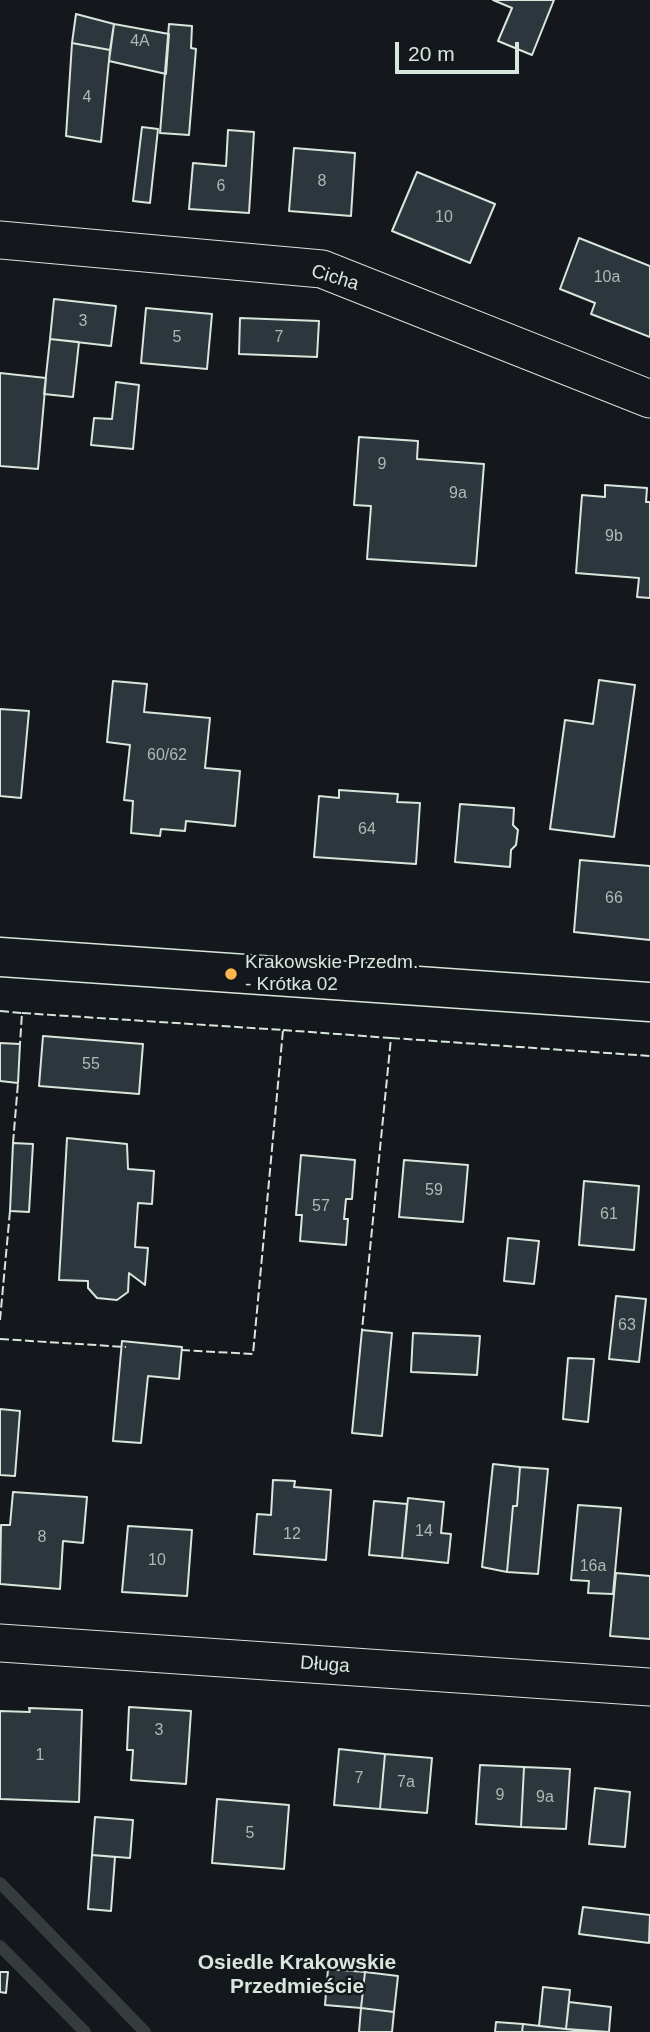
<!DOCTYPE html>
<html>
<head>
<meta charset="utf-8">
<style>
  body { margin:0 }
  #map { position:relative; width:650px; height:2032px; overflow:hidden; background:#14181c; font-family:Helvetica,sans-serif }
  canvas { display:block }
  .scale { position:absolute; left:395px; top:42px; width:124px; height:32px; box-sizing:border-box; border:4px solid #d8e6dc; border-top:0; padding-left:9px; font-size:21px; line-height:24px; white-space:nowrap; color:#d8e6dc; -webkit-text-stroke:5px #14181c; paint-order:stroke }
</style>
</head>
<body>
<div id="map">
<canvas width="650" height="2032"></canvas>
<div class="scale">20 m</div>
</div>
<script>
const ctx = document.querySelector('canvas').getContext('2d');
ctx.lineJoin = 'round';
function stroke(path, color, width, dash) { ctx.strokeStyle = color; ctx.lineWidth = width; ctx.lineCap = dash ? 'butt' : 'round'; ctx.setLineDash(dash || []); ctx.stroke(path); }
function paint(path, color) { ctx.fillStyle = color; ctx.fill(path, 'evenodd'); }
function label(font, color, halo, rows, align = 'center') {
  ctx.font = font + ' Helvetica,sans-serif'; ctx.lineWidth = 5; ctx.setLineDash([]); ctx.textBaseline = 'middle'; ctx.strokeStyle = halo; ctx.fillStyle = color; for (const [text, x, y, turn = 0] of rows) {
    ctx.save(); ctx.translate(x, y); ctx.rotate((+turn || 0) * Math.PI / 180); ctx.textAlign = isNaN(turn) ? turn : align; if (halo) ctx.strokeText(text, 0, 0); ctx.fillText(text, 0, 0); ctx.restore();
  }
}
const stream = new Path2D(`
  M0 1883 145 2032
  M0 1946 85 2032`);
const building = new Path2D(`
  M493 0H554L532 55 498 41 512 8Z
  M76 14 114 24 110 50 72 43Z
  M114 24 169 34 166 74 109 61Z
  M169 24 192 26 191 48 196 49 189 135 160 133Z
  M72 43 110 50 101 142 66 136Z
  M142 127 158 129 150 203 133 201Z
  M228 130 254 132 249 213 189 209 193 163 226 166Z
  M294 148 355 153 351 216 289 211Z
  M417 172 495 204 470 263 392 231Z
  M579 238 650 266V337L591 314 595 303 560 289Z
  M54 299 116 306 111 346 50 339Z
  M146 308 212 314 207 369 141 363Z
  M240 318 319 321 317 357 239 354Z
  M50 339 79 342 73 397 44 394Z
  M0 373 46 378 38 469 0 466Z
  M116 382 139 385 133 449 91 445 94 418 112 419Z
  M359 437 418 441 417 459 484 464 476 566 367 559 371 506 354 505Z
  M605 485 647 488 646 502H650V598L637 597 639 578 576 573 582 495 605 497Z
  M599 680 635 685 614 837 550 829 565 720 593 724Z
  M113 681 147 684 144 712 210 718 205 768 240 771 235 826 186 821 185 831 161 829 160 836 131 833 133 801 124 800 130 745 107 742Z
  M0 709 29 711 21 798 0 796Z
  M339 790 398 794 397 802 420 803 416 864 314 857 319 796 339 798Z
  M460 804 514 808 513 825 518 830 516 845 511 850 510 867 455 862Z
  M580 860 650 866V940L574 932Z
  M43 1036 143 1044 139 1094 39 1086Z
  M0 1043 20 1044 18 1083 0 1081Z
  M67 1138 127 1144 128 1169 154 1171 152 1204 138 1203 135 1247 148 1248 145 1285 129 1273 128 1292 117 1300 97 1298 88 1288V1281L59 1280Z
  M13 1143 33 1144 29 1212 10 1211Z
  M301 1155 355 1160 352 1199H346L344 1219H348L346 1245 300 1241 302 1215H296Z
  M404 1160 468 1165 463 1222 399 1217Z
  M584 1181 639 1186 634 1250 579 1245Z
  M508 1238 539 1241 534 1284 504 1281Z
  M616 1296 646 1299 639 1362 609 1359Z
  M362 1330 392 1333 382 1436 352 1433Z
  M413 1333 480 1336 477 1375 411 1372Z
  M122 1341 182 1347 179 1379 148 1376 141 1443 113 1441Z
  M568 1358 594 1359 588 1422 563 1419Z
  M0 1409 20 1411 15 1476 0 1475Z
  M493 1464 520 1467 517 1506H513L507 1572 482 1567Z
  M520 1467 548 1469 538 1574 507 1572 513 1506H517Z
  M273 1480 295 1481 294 1487 331 1490 326 1560 254 1554 257 1514 271 1515Z
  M13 1492 87 1497 83 1543 63 1541 60 1589 0 1584 1 1525H10Z
  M408 1498 444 1502 441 1533 451 1534 448 1563 402 1558Z
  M374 1501 407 1504 402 1558 369 1555Z
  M578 1505 621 1508 613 1594 588 1593 589 1581 571 1580Z
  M128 1526 192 1530 187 1596 122 1592Z
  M616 1573 650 1576V1639L610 1636Z
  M129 1707 191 1711 186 1784 131 1780 133 1750H127Z
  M29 1708 82 1710 79 1802 0 1799V1711L30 1712Z
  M339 1749 385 1754 380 1809 334 1805Z
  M385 1754 432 1758 427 1813 380 1809Z
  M480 1765 524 1767 521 1827 476 1824Z
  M524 1767 570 1769 566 1829 521 1827Z
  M595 1788 630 1792 625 1847 589 1844Z
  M217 1799 289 1805 284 1869 212 1863Z
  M95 1817 133 1820 130 1858 92 1855Z
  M92 1855 115 1857 111 1911 88 1909Z
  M583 1907 650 1915 649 1943 579 1934Z
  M328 1969 365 1972 361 2008 325 2005Z
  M0 1972H8L6 1993 0 1992Z
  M365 1972 398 1976 394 2012 361 2008Z
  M543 1987 570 1990 566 2029 539 2026Z
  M569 2002 611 2007 609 2032 566 2029Z
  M361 2008 394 2012 392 2032H359Z
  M496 2022 523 2024 522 2032H495Z
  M523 2024 591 2032H522Z`);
const minor = new Path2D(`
  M0 240 322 269 650 399
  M0 1643 650 1687`);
const primary = new Path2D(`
  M0 957 650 1002`);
const fence = new Path2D(`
  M0 1011 22 1013 20 1044
  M22 1013 283 1030 253 1354 179 1350
  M283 1030 391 1038 362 1330
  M391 1038 650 1056
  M13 1143 18 1083
  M0 1320 10 1211
  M0 1339 126 1347`);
const markers = [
  [231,974,7,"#ffb74d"]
];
const numberNames = [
  ["4A",140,42],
  ["4",87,98],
  ["8",322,182],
  ["6",221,187],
  ["10",444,218],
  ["10a",607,278],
  ["3",83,322],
  ["5",177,338],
  ["7",279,338],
  ["9",382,465],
  ["9a",458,494],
  ["9b",614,537],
  ["60/62",167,756],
  ["64",367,830],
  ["66",614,899],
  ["55",91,1065],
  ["59",434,1191],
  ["57",321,1207],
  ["61",609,1215],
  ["63",627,1326],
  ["14",424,1532],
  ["12",292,1535],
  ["8",42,1538],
  ["10",157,1561],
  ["16a",593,1567],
  ["3",159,1731],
  ["1",40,1756],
  ["7",359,1779],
  ["7a",406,1783],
  ["9",500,1796],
  ["9a",545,1798],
  ["5",250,1834]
];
const streetNames = [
  ["Cicha",335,278,17],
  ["Długa",325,1665,4]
];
const poiNames = [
  ["Krakowskie Przedm.",245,963],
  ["- Krótka 02",245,985]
];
const neighbourhoodNames = [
  ["Osiedle Krakowskie",297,1963],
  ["Przedmieście",297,1987]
];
stroke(stream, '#363b3e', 12);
paint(building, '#2c363c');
stroke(building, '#d8e6dc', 2);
stroke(minor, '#d8e6dc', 39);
stroke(primary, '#d8e6dc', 41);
stroke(minor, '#14181c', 37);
stroke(primary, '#14181c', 38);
stroke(fence, '#d8e6dc', 2, [9, 3.5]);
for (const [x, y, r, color] of markers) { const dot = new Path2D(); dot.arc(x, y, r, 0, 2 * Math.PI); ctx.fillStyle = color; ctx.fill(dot); stroke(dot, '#14181c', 2.5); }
label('16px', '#adbab4', null, numberNames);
label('19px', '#d8e6dc', '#14181c', streetNames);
label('19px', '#d8e6dc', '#14181c', poiNames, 'left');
label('bold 21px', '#d8e6dc', '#14181c', neighbourhoodNames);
</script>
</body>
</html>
